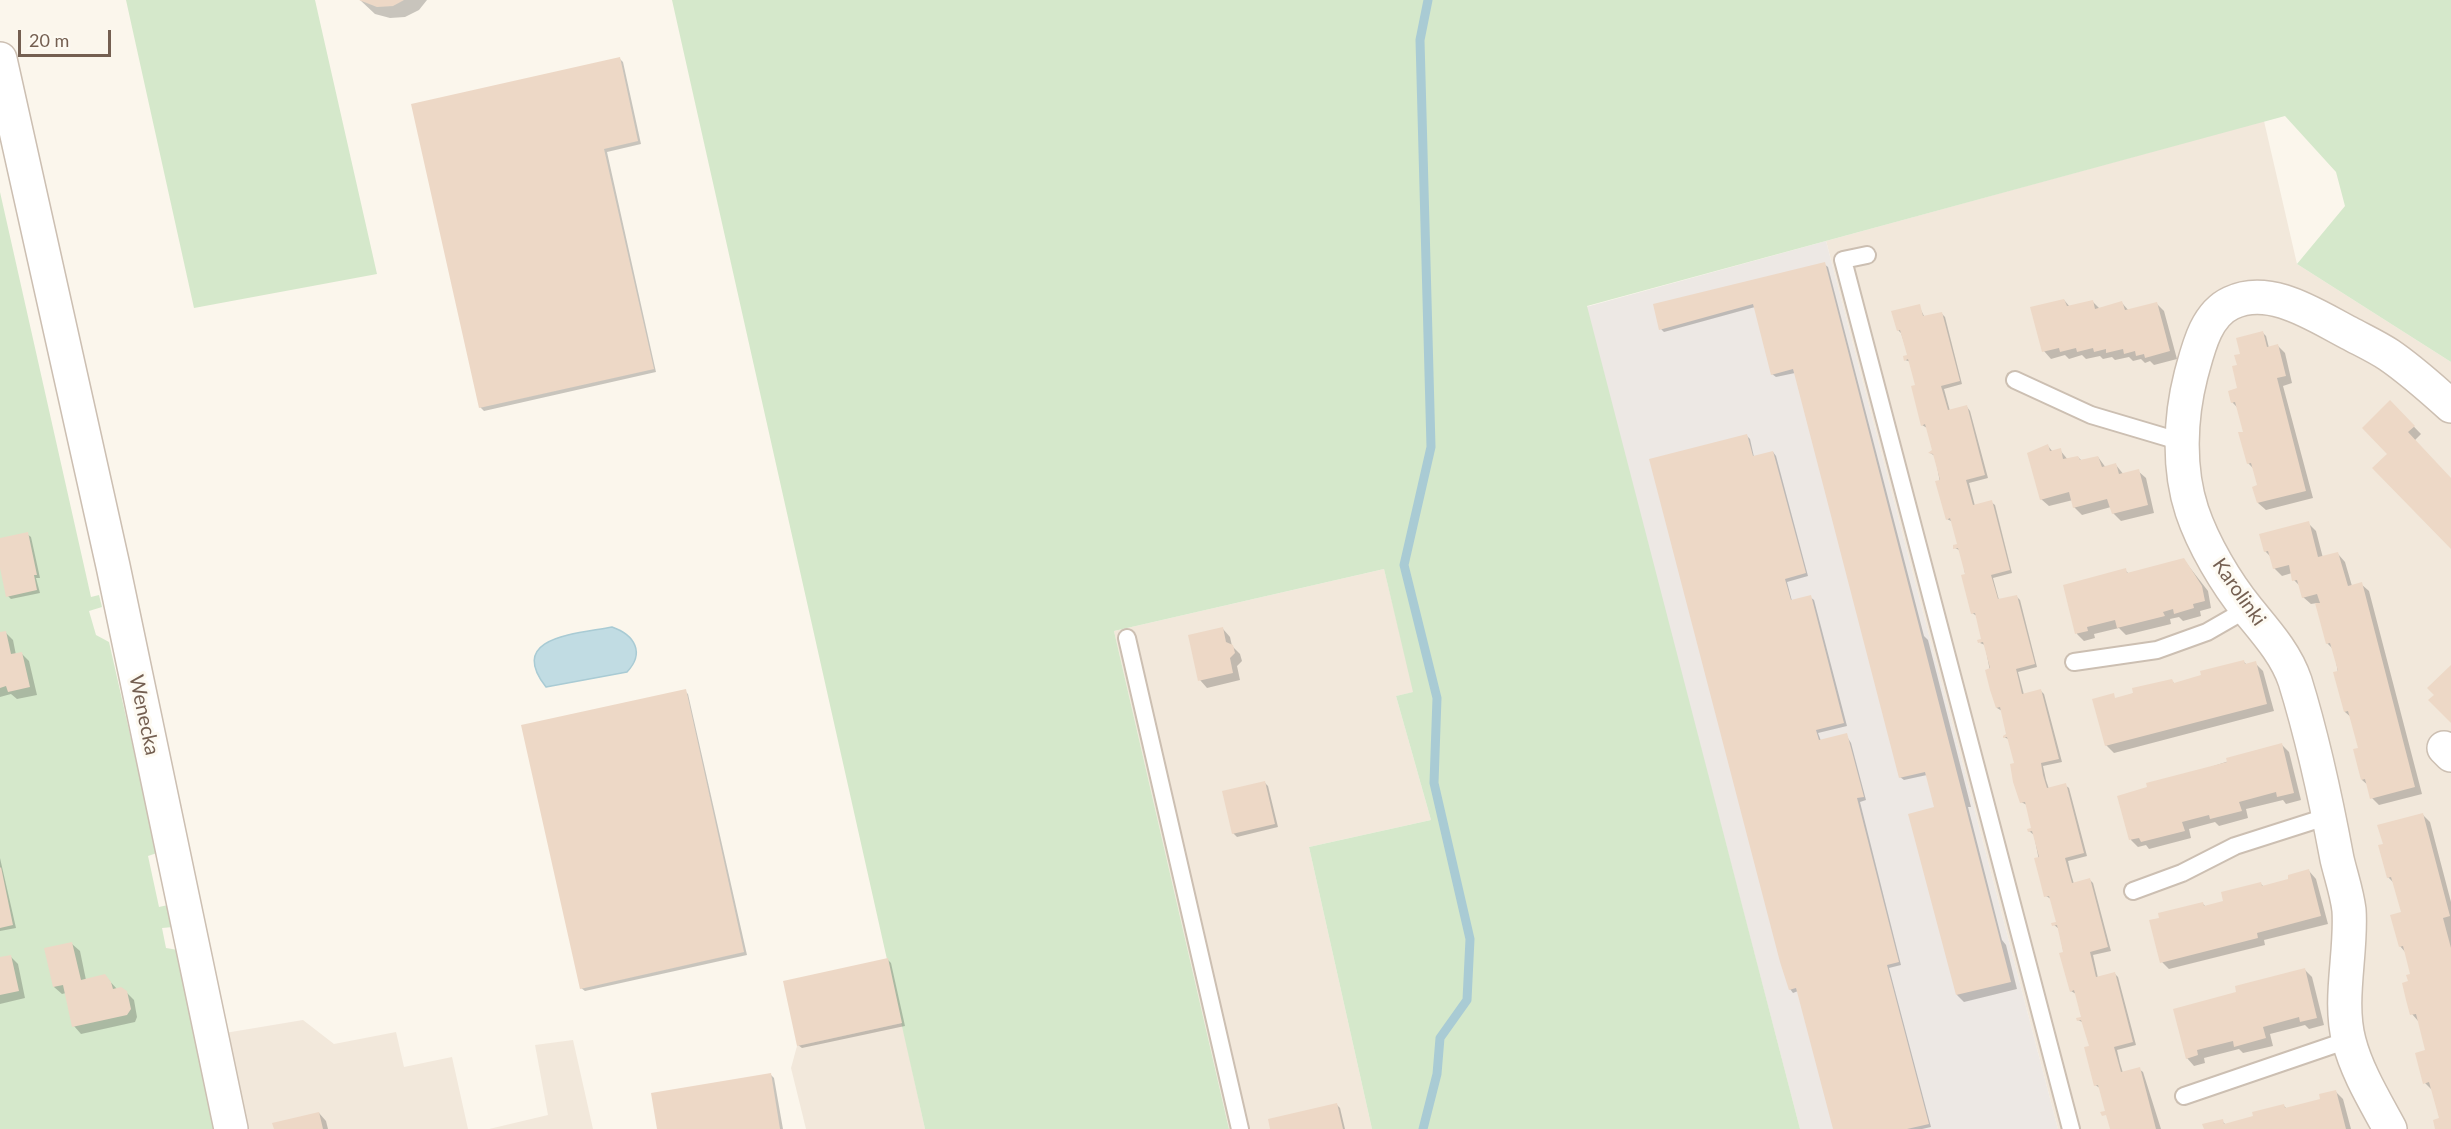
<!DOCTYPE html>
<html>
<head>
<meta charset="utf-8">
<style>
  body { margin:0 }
  #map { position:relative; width:2451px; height:1129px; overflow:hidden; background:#fbf6ec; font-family:Lato,sans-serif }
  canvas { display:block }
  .scale { position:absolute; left:18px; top:30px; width:93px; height:27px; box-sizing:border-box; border:3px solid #745f51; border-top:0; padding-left:8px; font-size:18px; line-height:21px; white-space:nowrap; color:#745f51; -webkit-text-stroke:4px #fdfaf2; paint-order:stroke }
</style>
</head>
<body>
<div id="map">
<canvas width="2451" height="1129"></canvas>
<div class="scale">20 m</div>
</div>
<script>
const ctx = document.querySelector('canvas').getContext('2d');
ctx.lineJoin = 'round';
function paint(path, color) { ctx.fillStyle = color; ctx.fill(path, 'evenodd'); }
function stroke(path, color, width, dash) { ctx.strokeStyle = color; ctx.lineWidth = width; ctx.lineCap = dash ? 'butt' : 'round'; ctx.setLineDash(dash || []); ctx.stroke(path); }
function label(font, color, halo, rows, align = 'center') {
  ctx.font = font + ' Lato,sans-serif'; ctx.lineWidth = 6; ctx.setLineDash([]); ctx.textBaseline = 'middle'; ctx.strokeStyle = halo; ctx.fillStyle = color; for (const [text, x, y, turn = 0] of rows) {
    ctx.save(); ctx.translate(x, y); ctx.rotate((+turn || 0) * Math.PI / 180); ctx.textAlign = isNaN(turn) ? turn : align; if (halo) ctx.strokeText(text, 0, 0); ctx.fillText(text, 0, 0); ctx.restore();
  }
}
const residential = new Path2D(`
  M2264 121 2297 264 2451 362V1129H2058L1826 241Z
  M1384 569 1414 692 1396 696 1431 820 1309 847 1372 1129H1229L1114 631Z
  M303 1020 334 1044 396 1032 404 1067 452 1057 468 1129H247L225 1033Z
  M902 1023 925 1129H806L791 1068 797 1046Z
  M573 1040 593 1129H489L548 1115 535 1045Z`);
const industrial = new Path2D(`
  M1826 241 2058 1129H1800L1586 307Z`);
const green = new Path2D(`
  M126 0H315L377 274 194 308Z
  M672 0H2451V362L2297 264 2345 206 2336 172 2285 116 1587 306 1800 1129H1372L1309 847 1431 820 1396 696 1413 692 1384 569 1114 631 1229 1129H925Z
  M0 192 91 597 99 595 102 607 89 611 96 635 109 642 157 853 148 856 159 907 168 905 173 927 162 928 166 948 178 950 217 1129H0Z`);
const water = new Path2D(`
  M612 627C635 635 645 653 627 672L546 687C506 636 578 634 612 627Z`);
const shadow = new Path2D(`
  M360 0H427L419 10 405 17 390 18 375 14Z
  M620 59 623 62 641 144 607 152 656 372 484 411 480 407Z
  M1824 264 1828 267 1924 636 1928 640 1971 807H1968L2002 940 2006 945 2017 989 1964 1002 1957 995 1937 808 1927 775 1904 780 1900 777 1795 373 1776 377 1772 374 1755 307 1664 332 1661 329Z
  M2064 300 2070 307 2092 301 2100 309 2122 303 2129 311 2156 303 2164 311 2177 359 2154 365 2150 361 2145 363 2141 359 2133 361 2129 357 2115 360 2112 357 2103 359 2100 356 2086 359 2082 355 2069 359 2065 355 2051 359 2044 351Z
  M1919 306 1925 318 1941 313 1945 317 1962 384 1944 389 1950 411 1967 407 1970 411 1988 478 1969 483 1975 506 1991 502 1995 505 2012 573 1993 578 1999 600 2016 596 2020 600 2037 667 2018 672 2022 687 2024 695 2041 691 2044 694 2062 762 2043 766 2046 780 2049 789 2065 785 2069 788 2087 856 2068 861 2071 874 2074 884 2090 880 2093 883 2111 951 2093 955 2098 978 2115 974 2118 977 2136 1045 2117 1050 2120 1063 2123 1073 2139 1069 2143 1072 2161 1129H2111L2100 1088 2095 1085 2090 1047 2084 1023 2078 1020 2082 1018 2076 994 2071 991 2059 929 2053 924 2058 923 2051 899 2046 896 2034 835 2029 831 2033 829 2027 805 2021 802 2016 764 2010 740 2004 737 2008 734 2002 711 1997 708 1985 645 1980 643 1983 640 1977 616 1972 613 1961 551 1955 548 1959 545 1953 522 1947 519 1935 456 1930 453 1933 451 1927 428 1922 425 1917 386 1911 362 1905 360 1909 357 1901 333 1898 330Z
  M2263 333 2266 336 2269 348 2277 345 2285 353 2292 383 2283 386 2313 498 2266 510 2258 503 2259 486 2255 470 2248 463 2245 433 2238 408 2232 402 2239 389 2238 366 2243 354Z
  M2390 402 2421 434 2414 441 2451 479V546L2389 454Z
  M1746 435 1750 439 1754 457 1773 452 1776 456 1808 576 1787 582 1792 601 1810 597 1814 600 1847 726 1818 733 1821 741 1846 735 1851 743 1866 800 1860 802 1901 965 1889 968 1931 1127 1922 1129H1834L1798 991 1793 993 1790 989Z
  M2048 446 2053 452 2060 450 2068 460 2078 457 2082 461 2098 457 2106 468 2116 465 2124 475 2138 471 2146 478 2154 513 2121 521 2113 513 2111 507 2082 515 2074 507 2073 500 2049 506 2041 499Z
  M2308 523 2316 531 2323 558 2338 554 2345 562 2352 586 2361 584 2369 591 2422 794 2379 805 2372 798 2369 786 2362 780 2360 749 2352 718 2345 712 2334 650 2327 643 2317 603 2311 604 2303 597 2301 587 2294 580 2292 573 2282 576 2274 568 2271 557 2265 551Z
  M27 534 31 537 40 578H36L40 593 11 599 8 596 0 562V540Z
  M2184 560 2208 591 2211 608 2200 611 2201 616 2183 621 2179 617 2170 619 2171 624 2126 635 2119 628 2094 634 2095 638 2084 641 2077 634 2065 586 2125 570 2129 574Z
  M1223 629 1230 637 1232 646 1240 654 1242 661 1237 666 1240 680 1207 688 1200 680Z
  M5 632 13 640 16 655 22 654 29 661 37 695 17 699 11 694 0 697V634Z
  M2243 661 2247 665 2255 663 2263 671 2274 711 2114 753 2106 745 2116 699 2172 681 2175 684 2203 676Z
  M685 691 688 694 747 955 585 991 581 988Z
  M2281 744 2289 752 2301 800 2286 804 2283 800 2246 809 2248 818 2219 826 2215 822 2189 829 2191 838 2149 849 2146 845 2138 847 2131 840 2119 797Z
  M1265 783 1268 786 1278 827 1237 837 1233 833Z
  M2423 815 2430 822 2451 902V1129H2437L2440 1119 2433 1091 2425 1083 2427 1051 2419 1022 2412 1014 2410 982 2412 975 2406 953 2400 946 2403 914 2395 884 2388 877Z
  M0 858 16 928 0 931Z
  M2309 871 2316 879 2328 924 2264 940 2265 945 2169 969 2162 962 2202 903 2206 907 2225 902 2260 883 2264 887 2290 881Z
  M72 944 80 951 86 980 105 976 117 989 126 992 134 1000 137 1017 135 1022 81 1034 74 1026 66 993 62 994 54 987Z
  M10 956 18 964 25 998 0 1004V959Z
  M887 959 891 963 905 1026 802 1048 798 1045Z
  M2304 969 2312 977 2324 1025 2309 1029 2305 1025 2270 1034 2273 1046 2243 1053 2239 1049 2204 1058 2205 1063 2194 1066 2187 1058 2238 993Z
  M770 1074 774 1078 783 1129H659Z
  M2336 1092 2343 1099 2351 1129H2205L2222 1121 2226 1125 2255 1117 2283 1105 2287 1109 2321 1100Z
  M1336 1104 1340 1108 1345 1129H1272Z
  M319 1113 326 1121 328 1129H275Z`);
const stream = new Path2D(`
  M1423 1129 1437 1074 1440 1038 1467 1000 1470 939 1434 783 1437 698 1404 565 1431 447 1420 40 1428 0`);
const building = new Path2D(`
  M359 0H404L393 6 377 7Z
  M620 57 638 141 604 149 654 369 479 408 411 104Z
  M1825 262 2011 982 1956 995 1908 814 1934 807 1925 772 1899 778 1793 369 1771 375 1753 304 1659 330 1653 304Z
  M2064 299 2067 306 2093 300 2095 309 2122 301 2125 310 2157 302 2170 351 2145 358 2144 354 2136 356 2135 351 2124 354 2123 349 2106 353V349L2094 352 2093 348 2077 352 2076 348 2060 352 2059 348 2042 352 2030 307Z
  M1920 304 1923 316 1942 312 1960 381 1941 386 1948 410 1967 405 1985 475 1966 480 1973 505 1992 500 2010 570 1991 575 1998 599 2017 595 2035 664 2016 669 2019 681 2022 694 2041 689 2059 759 2041 763 2043 775 2047 788 2066 783 2084 853 2065 858 2068 869 2072 883 2090 878 2108 947 2090 952 2096 977 2115 972 2133 1042 2114 1047 2121 1072 2140 1067 2156 1129H2110L2106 1115 2102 1116 2100 1112 2105 1111 2098 1085 2094 1086 2084 1047 2089 1046 2081 1020 2077 1021 2076 1018 2081 1017 2074 990 2070 992 2059 953 2063 952 2057 925 2052 926 2051 923 2056 922 2049 896 2044 897 2039 877 2034 858 2039 857 2032 831 2028 832 2027 829 2031 828 2025 802 2020 803 2013 782 2010 764 2014 763 2007 737 2003 738V736L2006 734 2000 707 1996 708 1990 690 1985 670 1990 668 1983 642 1978 643 1977 640 1981 639 1975 613 1971 614 1961 575 1965 574 1958 548 1953 549V545L1957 544 1950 518 1946 520 1935 481 1940 480 1933 454 1928 453 1932 450 1925 424 1921 426 1911 386 1915 385 1908 359 1904 361 1903 356 1907 355 1900 330 1897 331 1891 311Z
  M2263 331 2267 347 2278 344 2286 376 2277 378 2306 491 2257 503 2252 487 2257 485 2251 463 2247 464 2238 432H2243L2235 402 2231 403 2228 391 2237 388 2232 366 2237 365 2234 355 2240 354 2236 338Z
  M2390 400 2415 426 2408 432 2451 478V549L2372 468 2387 454 2362 428Z
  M1747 434 1753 456 1773 451 1806 573 1785 579 1791 600 1811 595 1844 723 1816 730 1819 740 1847 733 1864 797 1857 798 1899 962 1887 965 1929 1124 1907 1129H1833L1796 988 1789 990 1780 962 1649 459Z
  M2048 444 2050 451 2061 448 2063 459 2078 456 2080 460 2098 456 2102 467 2116 463 2119 474 2139 469 2148 505 2112 514 2107 499 2073 508 2069 492 2040 500 2027 453Z
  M2309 521 2318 557 2338 552 2348 586 2362 582 2415 787 2370 799 2365 779 2361 780 2353 749 2358 748 2348 711 2344 712 2333 672 2338 671 2330 643 2326 644 2315 603H2320L2317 594 2302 598 2297 580 2292 581 2289 565 2273 569 2268 551 2264 552 2259 534Z
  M28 532 37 575H34L37 590 6 597 0 568V538Z
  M2184 558 2202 586 2205 601 2193 604 2194 608 2174 614 2173 609 2163 612 2165 616 2117 628 2115 620 2087 627 2088 631 2075 634 2063 585 2126 568 2127 573Z
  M1223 627 1226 642 1233 645 1235 653 1230 658 1233 673 1198 681 1188 635Z
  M6 631 11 654 22 652 30 687 8 692 6 686 0 688V632Z
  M2244 660 2245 664 2256 661 2267 704 2105 746 2092 699 2114 693 2115 698 2133 693 2132 688 2172 679 2174 683 2201 675 2200 671Z
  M2451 665V723L2428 700 2434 695 2427 688Z
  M686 689 744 952 580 989 521 725Z
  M2282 743 2294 793 2277 797 2276 792 2239 802 2242 811 2210 819 2209 815 2182 822 2185 831 2141 842 2139 838 2129 840 2117 796 2147 787 2146 783 2227 762 2226 758Z
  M1265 781 1275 824 1232 834 1222 791Z
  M2423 813 2450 916 2443 918 2451 948V1129H2435L2433 1120 2439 1118 2429 1082 2423 1084 2415 1053 2425 1050 2416 1014 2410 1015 2406 1000 2402 983 2408 981 2406 975 2410 974 2403 946 2399 947 2390 915 2401 912 2391 877 2387 878 2378 845 2383 844 2377 825Z
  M1 867 13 925 0 928V868Z
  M2309 869 2321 916 2257 933 2258 938 2160 963 2149 920 2159 918 2158 913 2203 902 2204 906 2223 901 2221 892 2261 882 2262 886 2288 879V875Z
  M72 942 81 980 105 974 111 982 113 989 121 987 127 991 131 1009 127 1015 72 1027 63 985 53 987 44 948Z
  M11 955 19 991 0 995V957Z
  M888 958 902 1023 797 1046 783 981Z
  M2305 968 2317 1018 2300 1022 2299 1017 2263 1027 2266 1038 2234 1047 2233 1041 2197 1050 2198 1055 2186 1059 2173 1009 2236 992 2235 986Z
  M771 1073 780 1129H657L651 1093Z
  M2336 1090 2346 1129H2204L2202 1124 2223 1119 2224 1124 2253 1116 2252 1112 2284 1104 2285 1108 2320 1099 2319 1094Z
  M1337 1103 1343 1129H1270L1268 1119Z
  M319 1112 323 1129H274L272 1123Z`);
const lane = new Path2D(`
  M1867 255 1843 260 2071 1129
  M2015 380 2091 415 2182 442
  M1127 638 1240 1129
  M2074 662 2157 650 2207 632 2247 609
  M2133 891 2182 873 2235 846 2329 816
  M2184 1096 2348 1040`);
const street = new Path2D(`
  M0 59 113 566 231 1129
  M2444 748 2451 755
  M2390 1129C2375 1101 2357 1072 2349 1041 2338 1000 2352 952 2349 910 2347 893 2341 876 2337 859 2326 800 2313 739 2295 681 2286 654 2266 632 2248 610 2226 583 2203 544 2192 511 2178 469 2180 418 2191 375 2198 350 2205 315 2231 303 2270 284 2316 316 2349 333 2362 340 2377 347 2389 355 2411 370 2431 388 2451 406`);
const streetNames = [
  ["Karolinki",2239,592,55],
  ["Wenecka",144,715,78]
];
paint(residential, '#f2e8db');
paint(industrial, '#ede8e4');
paint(green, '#d5e8cb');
paint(water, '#c1dce3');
stroke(water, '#a9cbd4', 1.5);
paint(shadow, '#0003');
stroke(stream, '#a9cbd4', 9);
paint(building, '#edd8c6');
stroke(lane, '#ccbfb2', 20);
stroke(street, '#ccbfb2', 36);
stroke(lane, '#fff', 16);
stroke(street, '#fff', 33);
label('20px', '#745f51', '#fdfaf2', streetNames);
</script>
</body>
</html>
